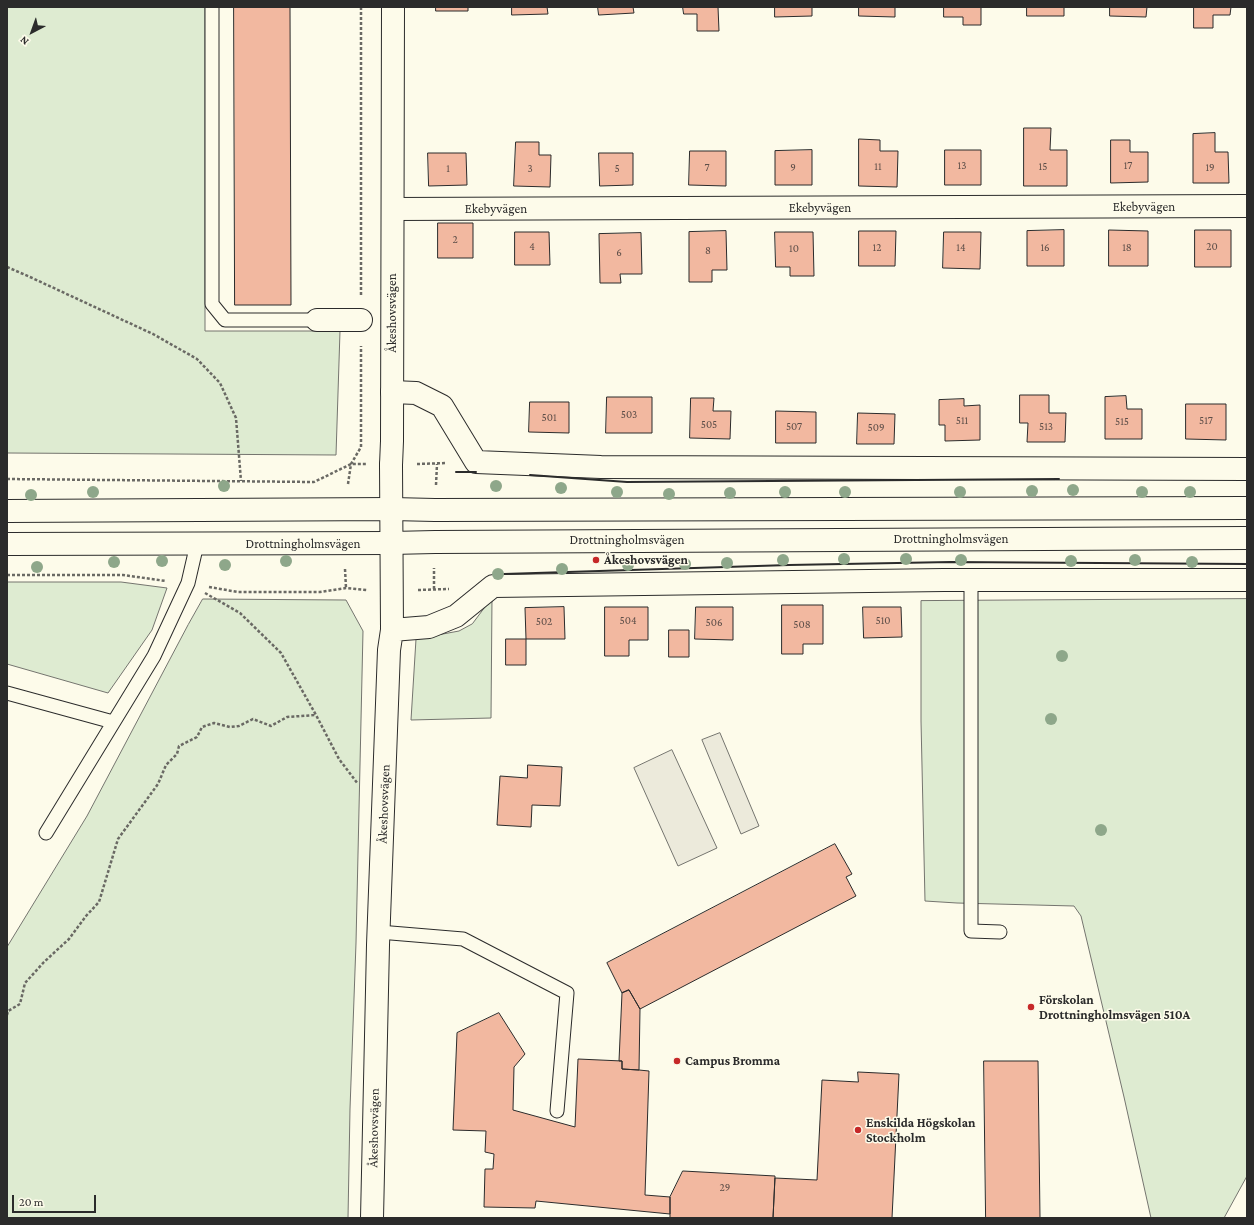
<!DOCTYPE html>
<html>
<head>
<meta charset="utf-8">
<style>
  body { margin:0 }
  #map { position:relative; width:1254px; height:1225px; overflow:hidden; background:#fdfbea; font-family:"Crimson Pro",serif }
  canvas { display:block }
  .frame { position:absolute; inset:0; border:8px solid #2b2b2b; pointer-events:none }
  .north { position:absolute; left:12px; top:12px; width:40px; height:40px; -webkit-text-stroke:3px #fdfbea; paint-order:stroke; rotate:221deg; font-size:11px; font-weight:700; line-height:16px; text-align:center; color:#2b2b2b }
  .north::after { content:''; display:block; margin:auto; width:14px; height:18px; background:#2b2b2b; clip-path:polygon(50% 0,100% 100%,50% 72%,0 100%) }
  .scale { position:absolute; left:12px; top:1195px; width:84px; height:18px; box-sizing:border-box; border:2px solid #2b2b2b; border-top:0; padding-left:5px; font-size:12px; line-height:14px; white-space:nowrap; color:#2b2b2b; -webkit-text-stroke:3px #fdfbea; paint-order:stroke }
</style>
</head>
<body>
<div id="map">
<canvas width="1254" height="1225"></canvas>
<div class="frame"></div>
<div class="north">N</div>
<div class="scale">20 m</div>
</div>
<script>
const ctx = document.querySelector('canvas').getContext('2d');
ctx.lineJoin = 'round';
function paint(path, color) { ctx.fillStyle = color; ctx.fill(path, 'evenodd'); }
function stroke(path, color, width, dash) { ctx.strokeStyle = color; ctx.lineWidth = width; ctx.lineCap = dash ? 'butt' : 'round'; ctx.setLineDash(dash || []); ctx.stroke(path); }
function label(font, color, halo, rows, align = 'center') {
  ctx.font = font + ' "Crimson Pro",serif'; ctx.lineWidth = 3; ctx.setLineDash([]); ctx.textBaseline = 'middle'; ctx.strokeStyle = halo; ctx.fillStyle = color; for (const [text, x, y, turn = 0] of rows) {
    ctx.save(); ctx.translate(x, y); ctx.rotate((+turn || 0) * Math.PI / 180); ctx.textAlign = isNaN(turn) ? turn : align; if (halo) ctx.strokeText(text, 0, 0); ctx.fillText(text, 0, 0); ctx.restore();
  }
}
const green = new Path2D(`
  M7 7H205V331H340L336 455 7 453Z
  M7 582H121L167 588 152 630 108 693 7 664Z
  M492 598 491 718 411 720 416 639 459 631 472 624Z
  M203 599 346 600 363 631 356 943 350 1109 348 1218H7V947L87 816 188 625Z
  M1247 599V1176L1224 1218H1151L1124 1097 1081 916 1074 906 957 903 925 901 921 721V601Z`);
const parking = new Path2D(`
  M720 733 759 826 741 834 702 740Z
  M672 750 717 848 678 866 634 768Z`);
const building = new Path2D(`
  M234 7H290L291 305H235Z
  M436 7H468V11H436Z
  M512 7H547L548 14 512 15Z
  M598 7H633L634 13 599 15Z
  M683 7H718L719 31H697V14H684Z
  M775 7H812V16L775 17Z
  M859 7H895V17L859 16Z
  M944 7H981V25H963V17H944Z
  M1027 7H1064V16H1027Z
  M1110 7H1147L1146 17 1110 16Z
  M1194 7H1231L1230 15H1213V28H1194Z
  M1024 128H1051L1050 150H1067V186H1024Z
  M1215 133V152H1228L1229 183H1193V134Z
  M859 139 880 140V151H898L897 187 859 186Z
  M1111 140H1130V152H1148V182L1111 183Z
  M516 142H539V155H551L550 187 514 186Z
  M812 150V185H775V151Z
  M945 150H981V185H945Z
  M690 151H726V186L689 185Z
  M428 153H466L467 185 429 186Z
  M599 153H633V185L600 186Z
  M438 223H473V258H438Z
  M1064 230V266H1027V231Z
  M1109 230 1148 231V266H1109Z
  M1195 230H1231V267H1195Z
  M726 231 727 270H712V282H689V232Z
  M859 231H896L895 266H859Z
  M515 232H549L550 265H515Z
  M775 232H813L814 276H790V267H776Z
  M944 232H981L980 269 943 268Z
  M641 233 642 274H620L621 283H600L599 234Z
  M1020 395H1049V413H1066L1065 442H1027L1028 423H1020Z
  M1126 396 1127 409H1142V439H1105V397Z
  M607 397H652V433H606Z
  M691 398H714L713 411H731L730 439 690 438Z
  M964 399V406L980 405V440L945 441V425H939V400Z
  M530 402H569V433L529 432Z
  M1186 404H1226V440L1186 439Z
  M776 411 816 412V443H776Z
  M858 413 895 414 894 444H857Z
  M782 605H823V644H803V654H782Z
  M564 607 565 639H526L525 608Z
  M605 607H648V640H629V656H605Z
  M696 607H733V640L695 639Z
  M863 607H901L902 637 864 638Z
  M669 630H689V657H669Z
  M506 639H526V665H506Z
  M528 765 562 767 560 806 532 805 531 827 497 825 500 776 527 778Z
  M835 844 852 874 846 877 856 896 640 1009 629 990 622 993 607 963Z
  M629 990 640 1009 639 1070 622 1069V1061H619L622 993Z
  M499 1013 525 1054 514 1067 513 1110 575 1127 578 1059 622 1061V1069L639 1070 649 1071 645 1195 670 1197V1214L536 1201 535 1208 484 1207 485 1169H493L494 1154 485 1152 486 1131 453 1130 457 1033Z
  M984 1061H1038L1040 1218H986Z
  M858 1072 899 1074 892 1218H773L775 1178 817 1180 822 1080 858 1082Z
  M683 1171 775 1176 773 1218H670V1197Z`);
const path = new Path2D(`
  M361 7V295
  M7 267 30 277 153 334 197 359 220 383 236 418 241 481
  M417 464 446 463
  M7 479 314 482 351 464H366
  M348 484 351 464 361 447V346
  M436 485 437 464
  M345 569 346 588
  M7 575H123L166 581
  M209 587 238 592H320L346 588 367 590
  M434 589V568
  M418 590 449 589
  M205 593 240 613 281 653 316 715 339 759 358 784
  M7 1015 8 1011 20 1004 25 983 44 962 69 939 86 916 99 902 118 839 158 784 166 765 177 754 179 746 197 737 202 727 214 723 230 727 239 726 253 719 271 726 287 717 316 715`);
const lane = new Path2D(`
  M212 7V304L225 320H317
  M971 580V931L1000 932
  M7 693 113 722
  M46 833 154 656 188 583 197 544
  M379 932 463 939 567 993 557 1111`);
const street = new Path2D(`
  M393 209 1247 206
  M317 320H361
  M392 392 416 393 442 406 476 462 601 467 1247 469
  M392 630 429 627 456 616 493 586 944 580H1247
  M372 1218 378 945 389 650 392 630 391 465`);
const secondary = new Path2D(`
  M391 465 392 441 393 7
  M7 511 392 509 435 510 1247 508
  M7 544 391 543 435 542 1247 538`);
const wall = new Path2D(`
  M456 472H476
  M530 475 627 482 1059 479
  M504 574 789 565 951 562 1247 564`);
const trees = [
  [224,486],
  [496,486],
  [561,488],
  [1073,490],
  [1032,491],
  [93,492],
  [617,492],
  [785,492],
  [845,492],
  [960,492],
  [1142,492],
  [1190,492],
  [730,493],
  [669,494],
  [31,495],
  [844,559],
  [906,559],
  [783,560],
  [961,560],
  [1135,560],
  [162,561],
  [286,561],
  [1071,561],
  [114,562],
  [1192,562],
  [727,563],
  [685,564],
  [225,565],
  [628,565],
  [37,567],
  [562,569],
  [498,574],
  [1062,656],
  [1051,719],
  [1101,830]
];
const markers = [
  [596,560,4,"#c62828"],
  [1031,1007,4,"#c62828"],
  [677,1061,4,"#c62828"],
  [858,1130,4,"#c62828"]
];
const numberNames = [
  ["13",962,166],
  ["17",1128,166],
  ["11",878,167],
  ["15",1043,167],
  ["7",707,168],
  ["9",793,168],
  ["19",1210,168],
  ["1",448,169],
  ["3",530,169],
  ["5",617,169],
  ["2",455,240],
  ["4",532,247],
  ["20",1212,247],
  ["12",877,248],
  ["14",961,248],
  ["16",1045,248],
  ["18",1127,248],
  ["10",794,249],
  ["8",708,251],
  ["6",619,253],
  ["503",629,415],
  ["501",549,418],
  ["511",962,421],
  ["517",1206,421],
  ["515",1122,422],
  ["505",709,425],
  ["507",794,427],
  ["513",1046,427],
  ["509",876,428],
  ["504",628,621],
  ["510",883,621],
  ["502",544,622],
  ["506",714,623],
  ["508",802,625],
  ["29",725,1188]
];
const streetNames = [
  ["Ekebyvägen",1144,207],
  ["Ekebyvägen",820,208],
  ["Ekebyvägen",496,209],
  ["Åkeshovsvägen",392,313,-90],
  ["Drottningholmsvägen",951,539],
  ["Drottningholmsvägen",627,540],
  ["Drottningholmsvägen",303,544],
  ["Åkeshovsvägen",384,804,-88],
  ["Åkeshovsvägen",374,1128,-89]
];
const poiNames = [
  ["Åkeshovsvägen",604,560],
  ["Förskolan",1039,1000],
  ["Drottningholmsvägen 510A",1039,1015],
  ["Campus Bromma",685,1061],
  ["Enskilda Högskolan",866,1123],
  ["Stockholm",866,1138]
];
paint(green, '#deebd1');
stroke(green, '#74746e', 1);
paint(parking, '#eceadb');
stroke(parking, '#74746e', 1);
paint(building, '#f2b8a0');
stroke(building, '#2b2b2b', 1);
stroke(lane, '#2b2b2b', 15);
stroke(street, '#2b2b2b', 24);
stroke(secondary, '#2b2b2b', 24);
stroke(path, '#6a6964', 2.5, [3, 2]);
stroke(lane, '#fdfbea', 13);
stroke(street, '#fdfbea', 22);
stroke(secondary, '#fdfbea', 22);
stroke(wall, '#2b2b2b', 2);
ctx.fillStyle = '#8ea78a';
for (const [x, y] of trees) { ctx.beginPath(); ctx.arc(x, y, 6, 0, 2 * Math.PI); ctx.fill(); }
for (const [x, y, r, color] of markers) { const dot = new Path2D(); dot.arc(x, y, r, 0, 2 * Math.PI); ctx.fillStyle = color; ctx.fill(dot); stroke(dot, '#fdfbea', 1.5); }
label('11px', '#5d4e48', null, numberNames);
label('13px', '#2b2b2b', '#fdfbea', streetNames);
label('bold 13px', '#2b2b2b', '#fdfbea', poiNames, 'left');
</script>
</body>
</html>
